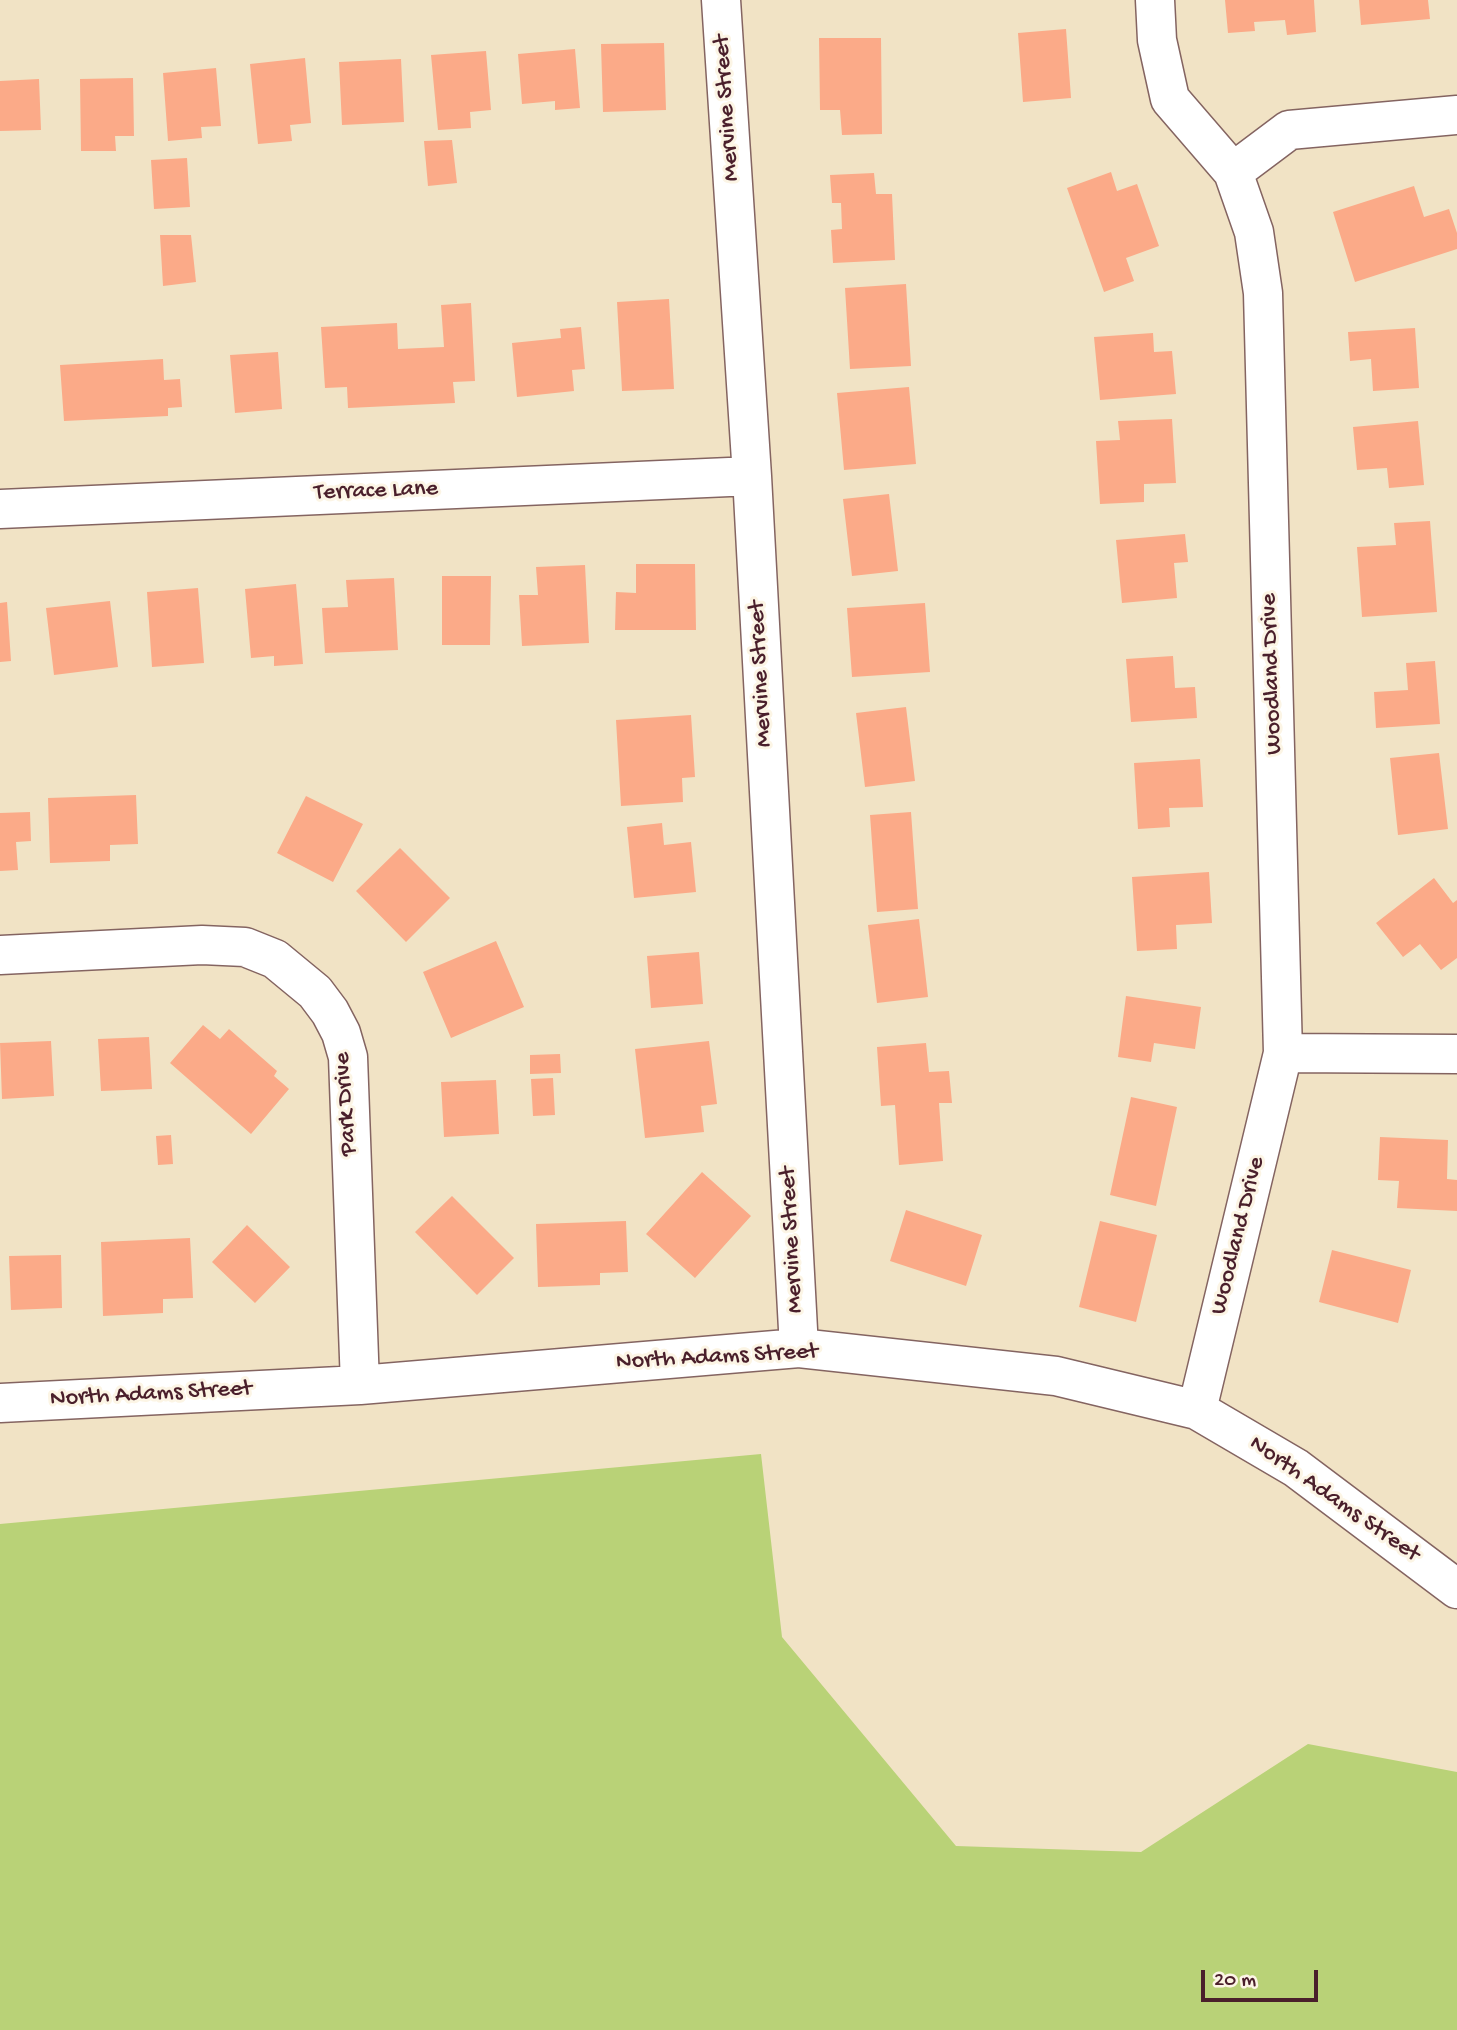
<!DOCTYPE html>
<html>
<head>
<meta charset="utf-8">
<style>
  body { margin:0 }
  #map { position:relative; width:1457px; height:2030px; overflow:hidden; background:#f1e3c5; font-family:"Gochi Hand",sans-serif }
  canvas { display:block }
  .scale { position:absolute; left:1201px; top:1970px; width:117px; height:32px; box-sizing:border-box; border:4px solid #4a1f2b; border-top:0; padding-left:9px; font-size:21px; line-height:24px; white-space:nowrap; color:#4a1f2b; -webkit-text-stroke:5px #fcf5e5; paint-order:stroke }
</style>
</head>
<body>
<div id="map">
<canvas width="1457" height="2030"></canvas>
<div class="scale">20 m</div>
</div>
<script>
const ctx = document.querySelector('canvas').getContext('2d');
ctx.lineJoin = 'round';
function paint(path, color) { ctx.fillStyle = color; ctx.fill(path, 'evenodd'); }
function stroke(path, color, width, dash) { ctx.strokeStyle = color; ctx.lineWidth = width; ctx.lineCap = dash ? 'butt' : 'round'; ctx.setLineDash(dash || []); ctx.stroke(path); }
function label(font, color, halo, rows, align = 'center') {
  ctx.font = font + ' "Gochi Hand",sans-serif'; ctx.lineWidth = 6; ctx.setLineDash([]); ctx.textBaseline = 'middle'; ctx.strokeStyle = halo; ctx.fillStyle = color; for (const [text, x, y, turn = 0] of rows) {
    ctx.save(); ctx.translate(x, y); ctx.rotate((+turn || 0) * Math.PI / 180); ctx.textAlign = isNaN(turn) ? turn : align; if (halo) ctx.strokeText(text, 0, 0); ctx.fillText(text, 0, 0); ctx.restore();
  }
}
const green = new Path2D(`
  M761 1454 782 1637 956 1846 1141 1852 1308 1744 1457 1772V2030H0V1524Z`);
const building = new Path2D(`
  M1225 0H1314L1316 32 1287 35 1285 20 1254 22 1255 31 1228 33Z
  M1359 0H1428L1430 19 1361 25Z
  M1066 29 1071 98 1023 102 1018 33Z
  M819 38H881L882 134 842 135 840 110H820Z
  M664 43 666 110 603 112 601 44Z
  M575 49 580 108 555 110V101L522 104 518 54Z
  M486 51 491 110 470 112 471 128 438 130 431 55Z
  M305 58 311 123 290 125 292 141 258 144 250 64Z
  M401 59 404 122 342 125 339 62Z
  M216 68 221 126 201 127 202 138 168 141 163 73Z
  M133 78 134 136H115L116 151H81L80 79Z
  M39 79 41 130 0 131V81Z
  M452 140 457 183 428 186 424 141Z
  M187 158 190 207 154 209 151 160Z
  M1111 172 1117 191 1137 184 1159 246 1126 258 1134 281 1104 292 1067 188Z
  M874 173 876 194H892L895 260 833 263 831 230 842 229 841 203H832L830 175Z
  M1414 186 1424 217 1449 209 1457 233V249L1355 282 1333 212Z
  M160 235H191L196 282 163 286Z
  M906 284 911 366 850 369 845 288Z
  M669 299 674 389 622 391 617 302Z
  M471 303 475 381 453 382 455 403 348 408 347 387 325 388 321 327 397 323 398 349 444 347 441 305Z
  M581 327 585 369 572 370 574 391 517 397 512 343 561 338 560 329Z
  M1415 328 1419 388 1373 391 1371 359 1350 361 1348 332Z
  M1153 333 1154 352 1172 351 1176 394 1100 400 1094 337Z
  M278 352 282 409 235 413 230 355Z
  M163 359 164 380 180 379 182 407 168 408V416L64 421 60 365Z
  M909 387 916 464 844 470 837 393Z
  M1172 419 1176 483 1144 484V502L1100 504 1096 441 1120 440 1118 421Z
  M1418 421 1424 485 1389 488 1387 468 1357 470 1353 427Z
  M889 494 898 571 852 576 843 499Z
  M1430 521 1437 612 1362 617 1357 547 1396 545 1394 523Z
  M1185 534 1188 562 1174 563 1177 598 1122 603 1116 540Z
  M636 564H695L696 630H615L616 592 636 593Z
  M585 565 589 643 522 646 519 595H538L536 567Z
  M442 576H491L490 645H442Z
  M394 578 398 650 325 653 322 608 348 607 346 580Z
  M296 584 303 664 274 666V656L251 658 245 589Z
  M198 588 204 663 152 667 147 592Z
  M110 601 118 667 54 675 46 608Z
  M7 602 11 661 0 662V603Z
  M925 603 930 672 852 677 847 608Z
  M1173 656 1175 688 1195 687 1197 718 1131 722 1126 659Z
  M1435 661 1440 724 1376 728 1374 692 1408 690 1406 663Z
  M906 707 915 781 865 787 856 713Z
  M691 715 695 777 682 778 683 802 621 806 616 720Z
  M1439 753 1448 829 1398 835 1390 758Z
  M1200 759 1203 807 1169 808 1170 827 1138 829 1134 763Z
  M136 795 138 844 110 845V861L50 863 48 798Z
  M306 796 363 824 333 882 277 853Z
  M30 812 31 841 16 842 18 870 0 871V813Z
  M911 812 918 909 877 912 870 815Z
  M662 823 664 845 691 842 696 892 634 898 627 827Z
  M400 848 450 898 406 942 356 891Z
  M1209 872 1212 923 1176 925 1177 949 1137 951 1132 877Z
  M1434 878 1453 903 1457 900V958L1441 970 1420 944 1403 957 1376 923Z
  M919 919 928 997 877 1003 868 925Z
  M496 941 524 1007 451 1038 423 972Z
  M699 952 703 1004 651 1008 647 956Z
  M1126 996 1201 1007 1195 1049 1154 1043 1151 1062 1118 1057Z
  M203 1025 220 1039 229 1029 277 1071 274 1076 289 1089 251 1134 170 1063Z
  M149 1037 152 1089 101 1091 98 1039Z
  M51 1041 54 1096 2 1099 0 1043Z
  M709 1041 717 1104 701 1106 704 1132 645 1138 635 1049Z
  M926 1043 929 1072 949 1071 952 1103H939L943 1161 899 1165 895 1105 881 1106 877 1047Z
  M560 1054 561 1073 530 1074V1055Z
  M553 1078 555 1115 533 1116 531 1079Z
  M496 1080 499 1134 444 1137 441 1082Z
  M1131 1097 1177 1107 1156 1206 1110 1195Z
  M171 1135 173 1164 158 1165 156 1136Z
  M1380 1137 1448 1140 1447 1179 1457 1180V1211L1397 1208 1399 1181 1378 1180Z
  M702 1172 751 1216 695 1278 646 1234Z
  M452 1196 514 1258 477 1295 415 1232Z
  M906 1210 982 1235 966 1286 890 1261Z
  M626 1221 628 1272 600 1273V1285L538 1287 536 1224Z
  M1100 1221 1157 1235 1136 1322 1079 1307Z
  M247 1225 290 1267 255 1303 212 1262Z
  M190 1238 193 1298 163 1299V1313L103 1316 101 1242Z
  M1332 1250 1411 1270 1398 1323 1319 1302Z
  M61 1255 62 1308 11 1310 9 1256Z`);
const minor = new Path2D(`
  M721 0 752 476 799 1348
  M1155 0 1157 40 1170 99 1233 172 1254 232 1263 293 1283 1053 1197 1410
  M1233 172 1289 130 1457 115
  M0 509 752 476
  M0 955 202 945 245 947 275 959 315 992 330 1012 341 1033 348 1057 360 1385
  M1283 1053 1457 1054
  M0 1403 360 1385 799 1348 1056 1376 1197 1410 1296 1468 1457 1589`);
const streetNames = [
  ["Mervine Street",728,108,-94],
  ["Terrace Lane",376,492,-2],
  ["Mervine Street",762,674,-93],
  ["Woodland Drive",1273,674,-92],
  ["Park Drive",347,1104,-94],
  ["Woodland Drive",1239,1236,-76],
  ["Mervine Street",793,1240,-93],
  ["North Adams Street",717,1358,-3],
  ["North Adams Street",151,1395,-3],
  ["North Adams Street",1334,1500,35]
];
paint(green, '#b9d277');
paint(building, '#fbaa88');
stroke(minor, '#846461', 41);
stroke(minor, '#fff', 38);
label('24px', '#4a1f2b', '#fcf5e5', streetNames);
</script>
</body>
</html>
